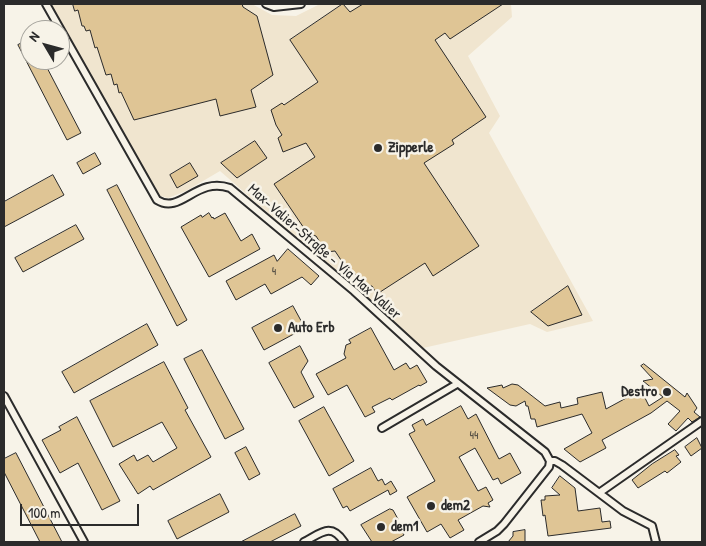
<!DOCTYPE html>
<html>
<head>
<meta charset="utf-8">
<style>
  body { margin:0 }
  #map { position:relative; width:706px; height:546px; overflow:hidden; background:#f7f3e8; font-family:"Patrick Hand",sans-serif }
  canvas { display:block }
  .frame { position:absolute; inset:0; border:5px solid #2b2b2b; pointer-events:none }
  .north { position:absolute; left:20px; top:20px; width:50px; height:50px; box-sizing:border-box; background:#f7f3e8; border:1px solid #a5a39c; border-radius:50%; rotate:307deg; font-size:14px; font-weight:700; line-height:20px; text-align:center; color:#2b2b2b }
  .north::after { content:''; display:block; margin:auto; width:18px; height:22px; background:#2b2b2b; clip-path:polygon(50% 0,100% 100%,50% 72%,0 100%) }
  .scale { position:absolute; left:20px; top:504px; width:119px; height:22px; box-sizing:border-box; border:2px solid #2b2b2b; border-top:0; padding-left:6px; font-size:15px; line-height:18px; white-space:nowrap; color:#2b2b2b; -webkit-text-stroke:4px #f7f3e8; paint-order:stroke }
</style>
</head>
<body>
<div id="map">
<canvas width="706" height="546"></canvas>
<div class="frame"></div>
<div class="north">N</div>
<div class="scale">100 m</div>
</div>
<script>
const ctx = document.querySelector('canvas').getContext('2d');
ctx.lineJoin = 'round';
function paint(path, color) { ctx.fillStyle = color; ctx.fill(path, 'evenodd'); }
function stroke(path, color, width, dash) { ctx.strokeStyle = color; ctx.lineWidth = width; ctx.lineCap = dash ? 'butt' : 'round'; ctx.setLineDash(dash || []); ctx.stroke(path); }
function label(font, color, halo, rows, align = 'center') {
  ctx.font = font + ' "Patrick Hand",sans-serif'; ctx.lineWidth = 5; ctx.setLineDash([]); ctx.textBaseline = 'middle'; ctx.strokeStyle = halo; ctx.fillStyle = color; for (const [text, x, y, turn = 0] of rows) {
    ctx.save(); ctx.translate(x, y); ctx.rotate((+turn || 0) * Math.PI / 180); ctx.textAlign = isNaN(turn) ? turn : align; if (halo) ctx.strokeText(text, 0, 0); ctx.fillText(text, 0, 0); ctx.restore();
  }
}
const built = new Path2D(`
  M51 4H252L272 15 296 16 320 4H511L512 17 468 56 500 116 489 133 593 321 547 332 530 324 423 348 220 171 186 191 168 198 160 196 154 190Z`);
const building = new Path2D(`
  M73 4H242L243 7 257 16 273 75 251 90 256 107 220 116 216 99 134 120 121 92 119 93 117 84 114 85 111 74 106 75 97 47 95 48 90 30 86 31 84 26H82L78 10 75 11Z
  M343 4 350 12 363 4H503L450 39 445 33 435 40 486 117 452 140 454 144 424 163 479 246 433 276 425 263 377 294 372 286H368L363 279 358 278 352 270 347 269 335 251 326 252 316 236 308 234 274 184 315 157 306 143 283 152 278 138 282 135 276 125 271 110 282 103 284 105 318 82 290 40Z
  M30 39V60H43L81 133 67 140 18 45Z
  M255 141 267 158 237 178 221 163Z
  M95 153 101 164 83 174 77 163Z
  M190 163 198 176 177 188 170 175Z
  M53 175 64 195 4 227V202Z
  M117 185 187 320 177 326 107 190Z
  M209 213 212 218 213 217 214 219 225 213 241 241 252 234 260 249 209 277 181 227 201 215 202 217Z
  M76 225 84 239 23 272 15 258Z
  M288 249 319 276 311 285 302 277 271 294 265 284 236 300 226 281 274 255 277 261Z
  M568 286 582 315 548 326 531 312Z
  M293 306 305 328 264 350 252 328Z
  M147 324 158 345 74 393 62 372Z
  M371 328 394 370 406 363 410 369 417 365 427 382 420 386 419 385 392 400 390 398 372 407 375 412 365 417 347 385 328 395 316 374 346 358 344 354 346 345 351 343 349 340Z
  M300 346 308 361 301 372 314 397 294 408 269 363Z
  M202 350 244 429 225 439 184 359Z
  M164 362 188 408 185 410 211 457 153 490 150 486 138 494 119 464 134 455 137 461 148 455 153 462 177 448 162 422 113 447 90 401Z
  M644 364 685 397 687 393 697 408 694 412 700 417 692 422 688 418 676 431 668 424 680 411 667 401 651 413 602 440 606 448 580 462 564 449 592 433 582 414 537 427 535 419H531L528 406H526L525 401 516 406 510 405 487 388 502 385 503 388 512 384 518 385 545 406 560 402 561 408 578 404 577 398 602 392 606 409 641 390 649 406 663 397 643 381 653 379 641 366Z
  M461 406 468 419 476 414 499 459 510 453 521 473 501 484 498 478 493 480 475 448 459 457 478 491 486 487 493 500 488 503 490 507 483 506 458 520 464 530 450 538 441 524 427 532 407 497 435 481 409 434 415 431 412 425 423 419 426 425Z
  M324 407 354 461 329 476 299 421Z
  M77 417 120 501 102 510 78 463 60 473 42 440 61 430 59 427Z
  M697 438 702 448 691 456 685 447Z
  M246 447 260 474 249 480 235 453Z
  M675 450 679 455 676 456 681 462 667 473 665 471 638 488 632 480 652 464Z
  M16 453 62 542H40L4 472V459Z
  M371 468 378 481 382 479 385 485 391 481 397 491 390 495 388 490 350 511 347 506 343 508 333 489Z
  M560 476 575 488 578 511 600 508 602 522 610 521 611 528 548 536 545 515 543 516 541 500H545V496L560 495 552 488Z
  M220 494 229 512 177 539 168 521Z
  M390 509 393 510 398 519 397 522 404 535 391 542H372L361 525Z
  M295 514 301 526 270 542H241Z
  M525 530V542H508L513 536V532Z`);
const minor = new Path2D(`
  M46 4 157 200C181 215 196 176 230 188L354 291 436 366 545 452 550 461
  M266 4 274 7 301 4
  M4 396 84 542
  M382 428 457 384
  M550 461H555L562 465 623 511 652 526 656 542
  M599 493 702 421
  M304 542C321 533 331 522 344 542
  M479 542 497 531 504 524 545 472 549 467 550 461`);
const markers = [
  [378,148,5,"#2b2b2b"],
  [278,328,5,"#2b2b2b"],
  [667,392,5,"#2b2b2b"],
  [431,506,5,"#2b2b2b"],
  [381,527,5,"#2b2b2b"]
];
const numberNames = [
  ["4",274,272],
  ["44",474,436]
];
const poiNames = [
  ["Zipperle",388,148],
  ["Auto Erb",288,328],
  ["Destro",657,392,"right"],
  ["dem2",441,506],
  ["dem1",391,527]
];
const streetNames = [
  ["Max-Valier-Straße - Via Max Valier",324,252,41]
];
paint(built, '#f0e5cf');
paint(building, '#dfc595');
stroke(building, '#2b2b2b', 1);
stroke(minor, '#2b2b2b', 10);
stroke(minor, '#f7f3e8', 6);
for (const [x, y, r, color] of markers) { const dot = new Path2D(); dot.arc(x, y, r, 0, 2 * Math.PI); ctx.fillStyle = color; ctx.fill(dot); stroke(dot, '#f7f3e8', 2); }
label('12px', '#585246', null, numberNames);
label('bold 15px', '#2b2b2b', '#f7f3e8', poiNames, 'left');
label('15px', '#2b2b2b', '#f7f3e8', streetNames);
</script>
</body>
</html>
